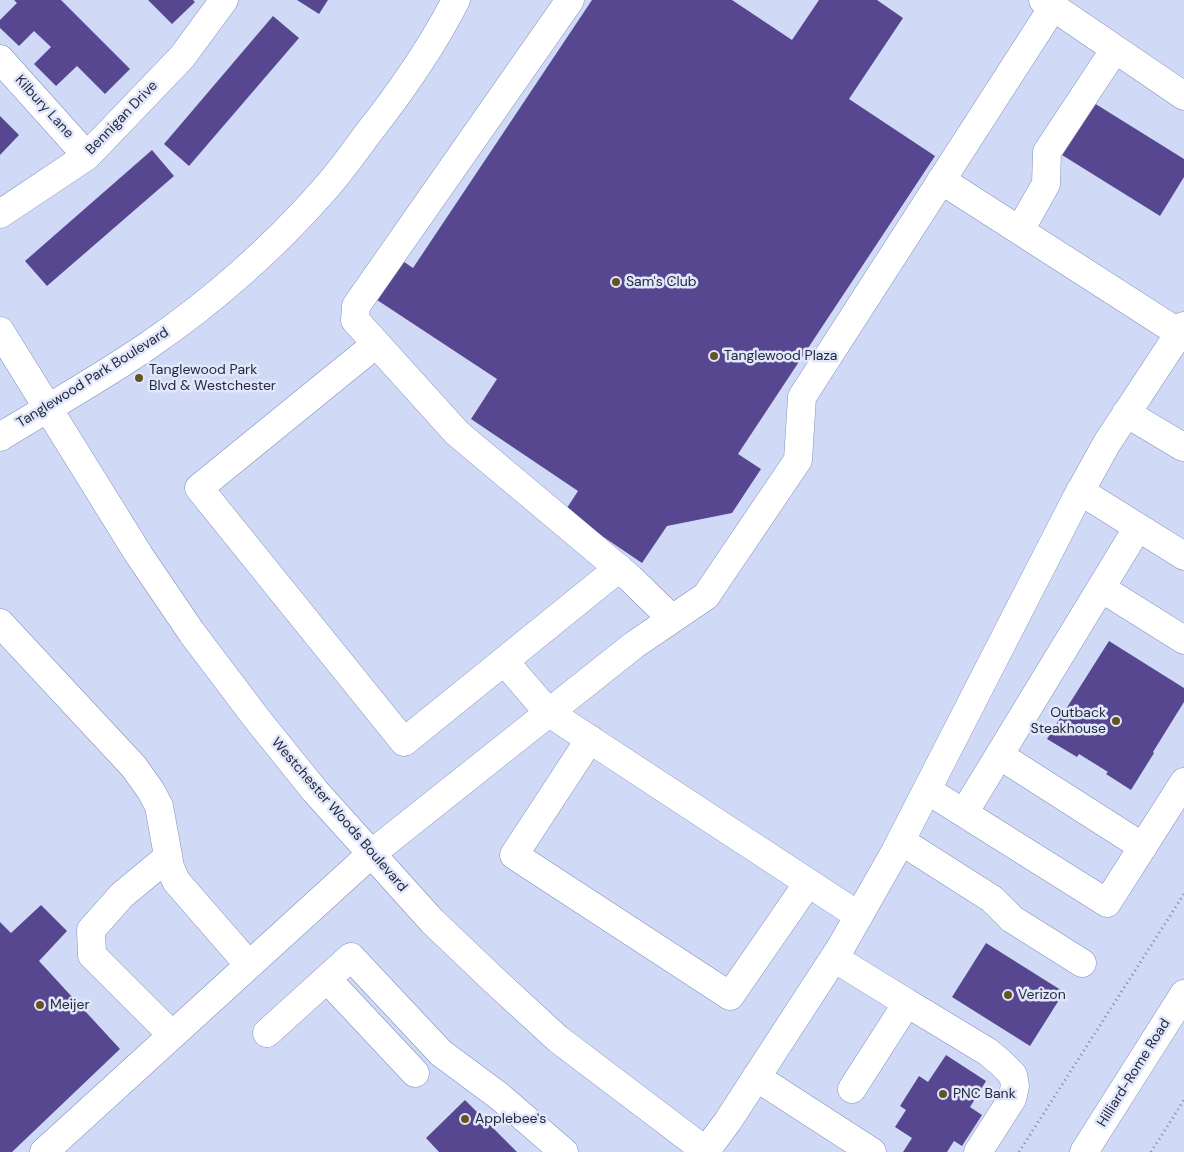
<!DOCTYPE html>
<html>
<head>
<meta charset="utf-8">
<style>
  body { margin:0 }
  canvas { display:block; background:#d0daf7 }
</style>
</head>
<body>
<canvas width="1184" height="1152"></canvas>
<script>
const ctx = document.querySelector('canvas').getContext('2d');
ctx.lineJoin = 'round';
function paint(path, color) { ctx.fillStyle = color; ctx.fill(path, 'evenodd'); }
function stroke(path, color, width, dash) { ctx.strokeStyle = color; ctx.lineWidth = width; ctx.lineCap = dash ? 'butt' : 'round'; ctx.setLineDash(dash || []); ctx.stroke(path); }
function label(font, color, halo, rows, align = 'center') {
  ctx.font = font + ' "DM Sans",sans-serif'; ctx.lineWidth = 5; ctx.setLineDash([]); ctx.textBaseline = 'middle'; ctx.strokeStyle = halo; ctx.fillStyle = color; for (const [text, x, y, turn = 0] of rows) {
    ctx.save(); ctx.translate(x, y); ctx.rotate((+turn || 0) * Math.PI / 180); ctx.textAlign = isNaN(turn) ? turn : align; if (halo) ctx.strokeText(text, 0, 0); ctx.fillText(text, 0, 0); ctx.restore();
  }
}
const building = new Path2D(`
  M14 0H61L130 69 105 94 77 66 56 86 34 64 51 47 34 31 19 46 0 28V20L17 3Z
  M148 0H193L195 2 172 24Z
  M297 0H328L319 14Z
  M592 0H732L792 40 819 0H877L903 18 849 99 935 156 738 454 761 469 732 513 667 526 642 563 565 511 578 491 471 419 497 379 371 296 397 257 413 268Z
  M273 16 299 38 189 166 164 144Z
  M1094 103 1184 159V177L1160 216 1062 155Z
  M0 116 19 135 0 155Z
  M152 150 174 176 47 286 25 261Z
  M1109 641 1184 688V702L1153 752 1154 753 1131 790 1106 774 1108 772 1079 754 1077 757 1047 739Z
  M41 905 67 931 39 961 120 1049 12 1152H0V922L11 933Z
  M986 943 1064 992 1030 1046 952 997Z
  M946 1055 986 1081 970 1107 982 1115 962 1146 954 1141 947 1152H903L912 1138 895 1127 906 1110 900 1106 919 1076 928 1082Z
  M465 1100 517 1152H439L426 1138Z`);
const path = new Path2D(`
  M1019 1152 1184 894
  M1151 1152 1184 1100`);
const minor = new Path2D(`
  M570 0 356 306 355 320 457 433 630 578 672 619
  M1043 0 1184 96
  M0 59 87 156
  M941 180 1179 333
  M0 214 87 156 182 57 224 0
  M1020 230 1046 184 1047 152 1115 49
  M0 331 139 555 192 633 257 719 315 791 432 921 496 982 558 1039 707 1152
  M376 344 199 488 404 742 619 568
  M1126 413 1183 447
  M0 437C49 407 101 378 149 345 213 301 273 248 324 190 339 173 353 154 366 136 400 93 431 49 456 0
  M1080 491 1184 556
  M1101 588 1184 640
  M0 623 134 767 151 791 159 806 170 867 176 881 249 965
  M504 661 548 712 859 916
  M590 739 514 855 730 996 808 883
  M999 755 1143 847
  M927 790 1107 903 1184 782
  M964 813 1138 527
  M901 841 992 899 1012 919 1082 963
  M168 857 122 895 91 930 92 955 172 1035
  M834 958 907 1003 852 1089
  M327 979 415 1073
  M907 1003 988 1052 1001 1063 1013 1075 1015 1086 1012 1099 978 1152
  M267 1033 351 957 441 1053 499 1096 564 1152
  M756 1077 872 1152
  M44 1152 371 854 634 645 706 596 798 460 802 397 1053 7
  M705 1152 728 1121 841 947 895 852 1076 499 1107 443 1184 326`);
const major = new Path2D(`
  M1084 1152 1184 994`);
const markers = [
  [616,282,5,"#655422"],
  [714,356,5,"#655422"],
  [139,378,5,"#655422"],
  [1116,721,5,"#655422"],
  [1008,995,5,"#655422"],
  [40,1005,5,"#655422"],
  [943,1094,5,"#655422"],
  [465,1119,5,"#655422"]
];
const streetNames = [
  ["Kilbury Lane",44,107,48],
  ["Bennigan Drive",122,118,-46],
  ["Tanglewood Park Boulevard",93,378,-32],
  ["Westchester Woods Boulevard",339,815,49],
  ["Hilliard-Rome Road",1134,1073,-58]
];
const poiNames = [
  ["Sam's Club",626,282],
  ["Tanglewood Plaza",724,356],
  ["Tanglewood Park",149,370],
  ["Blvd & Westchester",149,386],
  ["Outback",1106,713,"right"],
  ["Steakhouse",1106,729,"right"],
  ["Verizon",1018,995],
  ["Meijer",50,1005],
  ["PNC Bank",953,1094],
  ["Applebee's",475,1119]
];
paint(building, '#574790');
stroke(minor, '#818fbc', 29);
stroke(major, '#818fbc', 29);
stroke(path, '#8088a0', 3, [1, 4]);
stroke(minor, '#fff', 28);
stroke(major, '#fff', 28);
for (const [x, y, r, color] of markers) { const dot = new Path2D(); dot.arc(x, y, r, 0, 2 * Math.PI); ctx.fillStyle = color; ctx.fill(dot); stroke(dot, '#e1e7fb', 2); }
label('14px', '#24293c', '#e1e7fb', streetNames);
label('14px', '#24293c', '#e1e7fb', poiNames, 'left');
</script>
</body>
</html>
